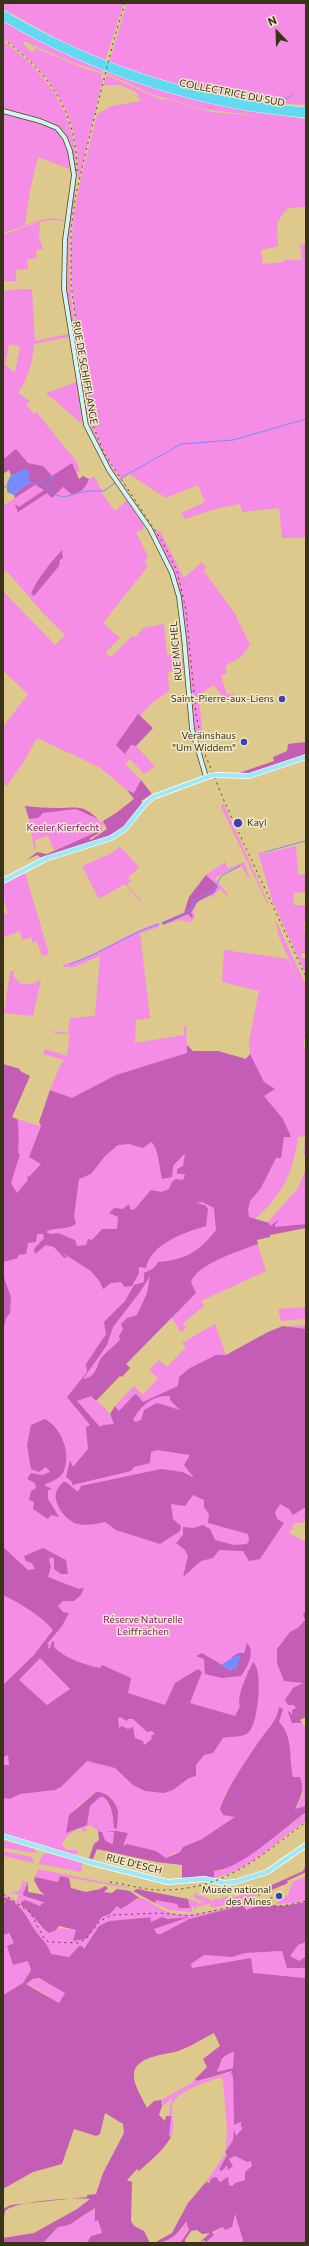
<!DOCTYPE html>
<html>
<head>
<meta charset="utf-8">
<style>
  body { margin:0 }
  #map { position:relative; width:309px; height:2246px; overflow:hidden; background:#dcc98b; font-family:Commissioner,sans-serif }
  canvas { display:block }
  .frame { position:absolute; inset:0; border:4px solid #3a331a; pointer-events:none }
  .north { position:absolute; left:257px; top:12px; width:40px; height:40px; -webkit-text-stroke:3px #f3eacc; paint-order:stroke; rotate:337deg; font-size:11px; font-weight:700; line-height:16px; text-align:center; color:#3a331a }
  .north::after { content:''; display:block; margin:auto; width:14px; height:18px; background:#3a331a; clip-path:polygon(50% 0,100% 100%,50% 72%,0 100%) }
</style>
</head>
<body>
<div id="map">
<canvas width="309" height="2246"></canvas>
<div class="frame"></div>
<div class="north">N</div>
</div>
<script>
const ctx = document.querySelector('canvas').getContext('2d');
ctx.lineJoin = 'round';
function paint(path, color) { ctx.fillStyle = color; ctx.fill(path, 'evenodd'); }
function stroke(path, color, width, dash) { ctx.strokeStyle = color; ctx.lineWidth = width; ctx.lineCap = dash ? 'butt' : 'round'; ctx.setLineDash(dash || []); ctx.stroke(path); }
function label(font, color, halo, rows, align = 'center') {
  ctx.font = font + ' Commissioner,sans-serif'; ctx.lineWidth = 3; ctx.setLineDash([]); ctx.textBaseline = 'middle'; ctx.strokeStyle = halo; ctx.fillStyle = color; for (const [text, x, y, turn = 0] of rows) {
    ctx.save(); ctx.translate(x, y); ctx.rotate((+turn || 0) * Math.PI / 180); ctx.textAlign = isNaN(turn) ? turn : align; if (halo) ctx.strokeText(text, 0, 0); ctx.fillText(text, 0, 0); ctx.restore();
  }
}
const green = new Path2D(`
  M3 3H124L105 61 68 45 3 9Z
  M127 3H306V105L275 103 274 100 261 99 260 102C208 93 158 80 109 62Z
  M3 21 45 44 103 69 102 72 76 64 24 41 23 43 32 53 36 48 85 69 102 73 101 78H103L79 180C76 169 78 155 76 144 68 97 40 65 3 38Z
  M3 41C51 76 79 118 76 179 75 201 70 223 69 245 68 280 73 314 78 348 81 368 82 388 87 408 98 454 126 489 152 527L138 508 136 509 89 435 66 308H69L67 289H65C65 277 64 264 65 252 67 223 88 146 58 126 45 117 18 113 3 109Z
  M107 71C172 96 237 110 306 119V217L305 207 287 208 286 212H284L277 223 278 246 261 250 263 264 284 262 285 260H302L300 245 306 244V535L304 538H282L279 508 242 512 240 504 215 509 185 519 181 513 205 502 198 485 166 498 129 474 122 479 132 494C120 477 107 460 99 440 88 413 85 383 81 354 75 314 68 274 72 233 75 193 88 153 97 114L112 106 141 101 136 92 120 85H104L103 89 106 75 162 100 166 99 211 112 267 117 203 109 151 94 106 73Z
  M3 112C19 116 36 119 50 126 82 143 71 194 66 222 46 215 24 228 4 232L5 234 40 222 39 238 43 249 36 250 37 258 27 259 28 269 15 270 17 281H3ZM38 157 72 170 66 218 65 221C52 215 37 221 25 225L30 191Z
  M20 289H32L35 341 68 334 69 337 34 344C33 362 28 378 18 393L30 401 26 405 34 414 37 412 38 414 76 461 80 471 76 473 74 470 52 476 43 466 3 457V291ZM9 344 20 347 15 372 5 365Z
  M77 382 82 422 81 423 46 393Z
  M94 476 102 491 101 492 115 511 127 500 144 526 143 529 136 532 148 557 144 561 148 566 103 623 120 638 105 653 111 657 132 636 136 637 143 628 164 624 167 655H182L183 671 168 672 169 691 151 704 140 716 138 715 116 745 136 746 155 766 144 774 130 759 125 764 141 780 134 793 127 790 99 767 37 738 25 760 6 787 3 779V727L28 694 3 671V591L55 645 65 635 42 612 7 571 3 573V506L35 485 44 490 16 509 47 493 52 497 63 487 71 494 85 488 89 479Z
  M154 530 160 531 184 578 202 562 206 568 203 570 234 612 250 645 241 657 225 666 227 673 221 676 227 695 233 693 236 697 226 702 214 685 199 695 202 732 197 740 193 731 179 595 166 556Z
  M223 803 268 902 269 907 221 807Z
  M76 809 88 812 101 822 103 821 105 824 102 825V831L54 850 48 836 35 840 36 849 34 848 29 819 38 818 43 813Z
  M296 846 298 875 306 874V892L293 893 294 905H306V922L304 923 306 953 300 954 302 958H306V975L272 900 258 852 267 853Z
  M120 847 139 867 128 878 131 881 127 885 141 900 140 901 125 884 99 899 82 866 110 854Z
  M225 862 228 869 244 862 249 876 248 878 242 866 219 875 216 877 217 882 228 894 227 896 220 889 212 897 209 896 198 902 193 912 195 915 191 922 180 920 163 925 189 914 192 917 191 913 197 902 214 893 218 886 206 875Z
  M25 873 49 954 42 956 37 941 33 943 31 937 22 940 20 931 4 937 3 934V913L8 914 3 896V882L19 874 22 876 21 874Z
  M275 919 305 983 306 1038 303 1039 306 1055V1155H304L305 1136 298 1137C293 1174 282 1195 254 1220L249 1217 266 1271 201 1301 204 1306 183 1323 186 1328 181 1332 171 1317 94 1399 106 1409 114 1423 134 1395 119 1411 115 1406 134 1386 143 1395 158 1378 149 1370 159 1360 167 1367 186 1347 182 1343 213 1325 215 1324 226 1355C256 1340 272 1325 306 1325V1520L303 1523H295L289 1533 304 1541 306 1540V1683L293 1705 296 1709 292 1716 296 1724 302 1723 306 1728V1806L295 1810 303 1795 300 1777H293L290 1765 291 1758 279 1722V1707L274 1722 260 1740 224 1796 236 1817 202 1839 183 1847 180 1852 174 1853 166 1858 127 1844 123 1846 128 1834 117 1831H105L114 1832 113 1843 111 1844 105 1840 102 1832 98 1831 90 1825 84 1828 86 1830 85 1833 80 1828C72 1831 65 1837 62 1845L67 1850H78L76 1854 80 1857 3 1834V1234L13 1130 17 1119 43 1127 58 1093 50 1090 59 1068 64 1060 43 1054 45 1049 67 1056 70 1034H58L50 1031 68 1033 70 1018 95 1016 100 956 74 967H63V965C96 957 125 933 158 923L159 927 140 933 150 1018 136 1020 135 1043 184 1035V1026H186L187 1045 193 1051H218L246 1059 250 1054 249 1041 259 991 222 982 224 950 288 959 304 993 279 937ZM96 1792 111 1798 118 1812 115 1829 113 1817 116 1816H114L104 1797H100L90 1806 87 1824 76 1828 75 1808Z
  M14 970 13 976 21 984H32L41 980 33 1016 4 1013 10 972Z
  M306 1169V1224L275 1228 274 1225 279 1221 271 1227 267 1223 298 1188Z
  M306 1307V1319L281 1321 278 1309Z
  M306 1812V1821C276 1841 251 1870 214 1878V1871H220L269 1842Z
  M3 1840 35 1849 36 1853 4 1848Z
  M3 1851 32 1857 34 1863 3 1856Z
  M46 1853 83 1862 81 1872 39 1864 42 1855Z
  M38 1869 123 1886 134 1889 60 1876 58 1882 35 1877Z
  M306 1876V1902L277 1904V1902L289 1894 292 1882Z
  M23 1881 28 1882 24 1893 25 1897 50 1904C40 1906 32 1904 21 1905L36 1917 39 1926 76 1930 73 1941 86 1939C95 1926 104 1911 119 1905 127 1902 137 1900 143 1898 151 1902 159 1909 168 1912 194 1920 229 1907 254 1899L255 1902 243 1904 260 1905 246 1910 244 1905 189 1919 161 1934 157 1935 154 1929 187 1917 168 1919 162 1917 150 1922V1918L153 1917 109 1921 99 1926 84 1949 79 1946 69 1957 51 1954C48 1944 43 1941 37 1933 27 1919 22 1902 3 1897V1892L16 1902 19 1895 10 1892 19 1891Z
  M255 1891 256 1896 212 1908 209 1904 196 1907 200 1902H207L195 1899 194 1893 213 1901V1899H222V1897H235Z
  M188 1899 198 1902 195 1911 194 1906 192 1907V1912L169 1910 155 1903 156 1900 190 1905Z
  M8 1933 14 1943 13 1965 28 1961 31 1970 23 1983 3 1995V1935Z
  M306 1942V1958L299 1961 290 1956 298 1945Z
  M282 1951 287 1967 306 1968V1978L253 1973 251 1958 192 1968 191 1964 204 1955 232 1957 245 1953Z
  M38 1978 66 1993 59 2003 36 1988 26 1984 34 1979Z
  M234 2052 233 2068 216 2072 219 2068V2063L227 2054Z
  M234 2071 231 2073 233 2076 234 2125 241 2122 244 2128 235 2137 234 2130 233 2140 226 2150 227 2128 223 2080 221 2077C209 2082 173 2091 172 2107 172 2118 175 2126 171 2137L168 2136C172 2124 166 2108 173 2098L162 2106 161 2100 192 2083 195 2079 197 2081Z
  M225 2154 227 2155 219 2170 222 2171 225 2165H233L229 2159 235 2156 247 2162 251 2161 252 2166 245 2180 235 2183 232 2186 224 2180 206 2182Z
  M96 2208 95 2222 98 2220 102 2233 91 2236 87 2243H43L58 2227 69 2225Z
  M235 2214 243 2240 242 2243H201C212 2233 227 2227 235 2214Z
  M186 2220 189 2229 180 2243H176L175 2240 173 2243H162L182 2230Z`);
const forest = new Path2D(`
  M16 449 28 463 43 466 52 476 72 463 79 479 83 476 89 479C86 488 81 493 71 494L63 487 52 498 47 493 18 512 15 504 19 507 44 490 35 485 15 498 14 495 24 486 32 483 16 474 11 475 9 470 3 474V457L5 458Z
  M62 550 63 558 60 560 59 566 34 596 31 593C39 577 50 563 62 550Z
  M138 714 153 728 136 746 131 745 125 754 116 745Z
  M306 742V754L249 774 233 775 274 761 273 757 287 751 288 744Z
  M141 780 152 794 141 801 143 803 124 827 110 837 43 859 37 855 27 860 37 852 47 854 99 831V833L89 839 91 840 107 829 103 821 116 813 134 799 127 790 134 793Z
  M25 806C35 807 46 808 57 808 77 808 82 804 98 819L76 809 43 813 38 818 29 819Z
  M206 875 218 886 214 893 197 902 191 913 193 916 192 918 188 914 163 925 162 922 184 913 189 897Z
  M187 1045 193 1051H218L246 1059 250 1054 264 1082 275 1089 264 1096 283 1119 291 1137H284L281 1158H276L261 1188 250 1201 248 1210 249 1217 269 1223 270 1226 279 1220 275 1225V1227L306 1224V1228L270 1235V1237L257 1240 258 1244C240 1251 198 1263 191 1282L196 1293 126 1364 130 1368 122 1377 120 1376 96 1401 91 1396 77 1401 100 1427 103 1425 114 1424 110 1414 115 1406 119 1411 134 1395 136 1394 143 1402 178 1386 179 1377 190 1368 216 1355H226L268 1332 283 1326 306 1329V1508H304L293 1515 289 1509 280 1504 275 1512 277 1519 284 1523 260 1559 249 1561 243 1551 219 1550 213 1558 201 1561 183 1577 188 1556 185 1550 176 1543 183 1535V1527L194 1528 203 1525 210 1529 215 1540 234 1545 247 1544 249 1540 248 1534 208 1523 209 1514 204 1507V1500L193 1495 185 1506 171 1504 173 1519 181 1526 180 1531 160 1544 116 1530 105 1522C96 1524 87 1526 78 1524 66 1522 51 1501 57 1490 58 1487 61 1485 63 1482H66L78 1492 81 1486 161 1469 183 1472 194 1478 184 1465 190 1455 157 1450 151 1452 150 1463 134 1467 131 1471 72 1485V1482L66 1477 70 1460 73 1467 88 1449 86 1427 90 1425 67 1397 87 1372 86 1364 106 1334 104 1322 125 1301 134 1285 144 1282V1273L154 1268 158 1262C185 1260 199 1252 216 1230L214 1208 202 1202 196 1203 205 1205 208 1209 206 1226C186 1232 150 1244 146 1268L139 1267V1273L132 1286 125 1287 121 1282 111 1283 103 1289 100 1282 91 1271 61 1252 67 1257 64 1258 54 1247 46 1245 35 1254 34 1249 44 1238 43 1234H37L36 1242 28 1243 26 1254 18 1255V1258L3 1262V1064L20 1069V1071L30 1076 12 1117 17 1119C19 1124 19 1148 18 1153L20 1154 11 1183 17 1193 28 1180 27 1177 30 1176 41 1164 29 1157 41 1126 39 1122 50 1090 72 1098 116 1075 187 1053ZM151 1142C158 1146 160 1170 162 1179L172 1177 173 1166 185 1153 183 1166 177 1169V1174H185L183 1180 176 1179 172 1182 169 1189 161 1192 151 1190 134 1210 130 1209 129 1204 123 1209 114 1208 109 1213 118 1217 117 1229H102L92 1240 88 1239 86 1245 77 1246 75 1240 58 1233 50 1234 46 1232C54 1226 67 1231 76 1224L74 1216 79 1179 91 1174 105 1156 118 1145 129 1144 143 1148ZM150 1276 147 1293 137 1315 127 1318 121 1324 123 1329 119 1336 120 1340C114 1346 106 1352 101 1358 96 1366 97 1377 83 1379L107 1345 113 1327 140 1292ZM165 1396H170V1400L180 1410 157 1403 144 1410 141 1420 136 1422 133 1420C139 1408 150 1397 165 1396Z
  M3 1275 11 1297 10 1313 6 1318 3 1332Z
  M45 1419C62 1428 72 1455 63 1473 59 1479 50 1482 44 1485L52 1489 48 1490V1499L59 1517 51 1515 48 1519 33 1509 34 1502 29 1500 31 1491 36 1488 35 1483 27 1479 31 1473 42 1475 50 1472 46 1467 39 1472 31 1469 27 1445 31 1425Z
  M3 1547 28 1570 35 1569 32 1563 26 1561 24 1556 43 1548 66 1560 68 1574H61L54 1569V1559L52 1557 49 1559 51 1567 48 1577 79 1589 84 1588 81 1595 74 1601H63L58 1606 63 1612 69 1613 62 1626 47 1644 49 1645 47 1649 50 1648 52 1642 54 1641V1647C64 1658 85 1665 100 1668L102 1665 131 1678 128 1693 165 1705 175 1683 198 1669 202 1672 190 1703 235 1716 240 1706C236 1697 248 1672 253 1662L254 1663C263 1672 258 1723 249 1732 243 1738 231 1736 223 1738L213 1753 204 1755 196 1765V1776L189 1778 173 1790 164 1793 145 1791 133 1785 115 1768 87 1761 61 1787 55 1790 20 1794 10 1799 3 1798V1765H9L8 1755 3 1757V1691L5 1688 3 1685 34 1655 53 1630C43 1617 18 1602 3 1595ZM40 1658 70 1689 47 1705 19 1680ZM120 1717 127 1721 128 1719H133L147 1732 152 1731 155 1734 151 1736 152 1739 144 1745 143 1741 135 1738 133 1727 128 1729 122 1726 119 1728 118 1719Z
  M306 1611V1717L300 1720 302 1723H292L288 1712 289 1711 292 1715V1710L296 1708 293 1705H288L285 1700 293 1688 303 1683 284 1681 277 1663V1649L290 1632 299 1627 305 1620 303 1614Z
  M247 1643C256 1652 247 1668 241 1676L222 1678 205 1674 204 1659 196 1656 202 1653 232 1671V1657L238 1653H244Z
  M279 1707 283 1709 279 1722C293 1734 289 1761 293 1777H300C305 1790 301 1797 295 1809L306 1806V1812C284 1828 241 1869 214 1871V1878L204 1876 182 1879V1865L156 1862 97 1849 93 1859 89 1858 94 1844 99 1840 98 1831 102 1832 105 1840 111 1844 113 1843 114 1832 105 1831H117L128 1833 123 1846 127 1844 156 1851 166 1858 180 1852 183 1847 202 1839 235 1817 223 1815 220 1809C228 1785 245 1763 259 1741 267 1730 277 1721 279 1707Z
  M96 1792C106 1791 117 1802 118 1812 118 1817 117 1823 117 1829L114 1828C113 1816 113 1808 104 1797H100L90 1806 87 1825 66 1833 69 1815Z
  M306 1865V1872L287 1881 288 1883 258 1896 257 1893 263 1889 303 1871Z
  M60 1876 69 1878 71 1888 86 1892 100 1889 105 1886 108 1888 104 1892 112 1893 117 1889 130 1891 142 1900 138 1898 121 1909 117 1906 110 1914 102 1917 86 1939 73 1941 76 1930 59 1926 56 1930 49 1933C38 1925 33 1913 21 1905V1902L25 1900 40 1906 42 1903H46L24 1896 23 1894 28 1882V1892L45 1895 40 1891 34 1880 35 1877 58 1882Z
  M137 1889 188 1899 190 1908H179L177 1904 156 1900 155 1903 133 1891Z
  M3 1897C22 1902 27 1919 37 1933 43 1941 48 1944 51 1954L69 1957 79 1946H82L84 1949 99 1926 109 1921 154 1917 150 1918 151 1922 162 1917 168 1919 189 1917 154 1929 157 1934H161L189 1919 244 1905 246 1910 260 1905 283 1906 306 1902V1942L298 1945 290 1956 299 1961 305 1957 306 1968H287L282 1951 245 1953 232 1957 204 1955 191 1964 192 1968 251 1958 253 1973 306 1978V2243H242L243 2240 235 2214 232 2227 225 2230 223 2227 212 2232 214 2235 206 2242 204 2240 199 2243 210 2233 202 2234 197 2230 191 2231 185 2240 186 2243H180L189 2230 186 2221C180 2233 168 2243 154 2243L172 2233 188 2203 206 2182 209 2183 212 2178 216 2177 220 2182 228 2177 229 2185 232 2186 235 2183 245 2180V2172L252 2166 251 2161 247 2162 235 2156 229 2159 233 2166 228 2170 227 2165 222 2171 219 2170 227 2155 225 2152 233 2140 234 2129 236 2136 243 2128 241 2127V2122L234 2125 233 2076 231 2073 232 2071 197 2081 195 2079 207 2067 203 2059 220 2046 214 2033C202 2039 190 2047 178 2051 165 2055 135 2056 134 2074 133 2085 143 2099 147 2108L154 2101 161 2100 162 2106 159 2115 165 2121 166 2116H171L169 2136 171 2137C163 2151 151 2160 139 2171L137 2169 127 2180 132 2182 131 2221 134 2226 144 2231 150 2243H87L91 2236 102 2233 98 2220 95 2222V2208L69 2225 58 2227 43 2243H3V2238L34 2233 77 2209 90 2199C76 2197 14 2201 5 2211L3 2222V2209L11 2205 87 2197V2195L96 2194 103 2173 124 2133 123 2124 105 2113 100 2134 96 2136 74 2129 62 2164 33 2172 3 2189V1995L23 1983 31 1970 28 1961 13 1965 7 1946 14 1943 9 1933 3 1935V1903H5ZM39 1978 65 1993 59 2003 26 1984 33 1979ZM234 2052 233 2068 217 2072C222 2062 219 2056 234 2052Z`);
const water = new Path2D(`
  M23 469H27L30 473 28 479 32 483 24 486 14 495 7 492V483L11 475 16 474Z
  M235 1656H241L236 1669 228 1670 221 1665Z`);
const stream = new Path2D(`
  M280 99 288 98 294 93
  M121 478 181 444 233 440 306 419
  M32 483 37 484 52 476 53 481 46 487 55 495 64 497 86 491H104L115 483
  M3 486 6 487
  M265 852 305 841
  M162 923 191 910 194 900 214 890 221 876 240 866
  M70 964C101 954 128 934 159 924`);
const secondary = new Path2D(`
  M3 111 40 121 57 128 65 138 70 151 74 175 65 240 64 289 86 425 109 470 150 529 172 573 179 597 184 638 192 729 206 777`);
const primary = new Path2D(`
  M215 775 249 776 306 757
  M3 881 45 859 111 838 125 829 145 804 153 797 210 776
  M3 1836 92 1863 168 1882 204 1879 224 1883 235 1882 267 1872 306 1845`);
const highway = new Path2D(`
  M3 13C95 68 199 101 306 110
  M3 18C95 72 199 107 306 115`);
const rail = new Path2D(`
  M125 3 114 39 85 155 75 199 71 230V284L87 402 94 428 104 453 162 541 177 571 186 610 196 714 204 752 225 803 306 977
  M3 39C51 74 78 114 77 175
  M110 1882C127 1884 142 1890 159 1890 223 1891 258 1858 306 1822
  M3 1894 30 1912 45 1940 50 1942 78 1943 86 1939 100 1921 112 1915 160 1913 189 1916 241 1905 283 1906 306 1901
  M259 1902 274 1897`);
const primaryBridge = new Path2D(`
  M210 776 215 775`);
const markers = [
  [282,699,4,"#3943b7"],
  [244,742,4,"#3943b7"],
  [238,823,5,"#3943b7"],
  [279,1896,4,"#3943b7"]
];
const streetNames = [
  ["COLLECTRICE DU SUD",232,93,11],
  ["RUE DE SCHIFFLANGE",85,373,80],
  ["RUE MICHEL",176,651,-95],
  ["RUE D'ESCH",134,1864,14]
];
const poiNames = [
  ["Saint-Pierre-aux-Liens",274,699],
  ["Veräinshaus",236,736],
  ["\"Um Widdem\"",236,748],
  ["Kayl",247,823,"left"],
  ["Musée national",271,1890],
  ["des Mines",271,1902]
];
const parkNames = [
  ["Keeler Kierfecht",63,828],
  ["Réserve Naturelle",143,1620],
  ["Leiffrächen",143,1632]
];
paint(green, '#f58ce5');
paint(forest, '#c45db6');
paint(water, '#768cfe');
stroke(stream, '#768cfe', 1);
stroke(secondary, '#564500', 5.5);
stroke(primary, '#fff', 6);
stroke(highway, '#fff', 6);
stroke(secondary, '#cff4fb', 4);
stroke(primary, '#a0e8f7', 4.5);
stroke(highway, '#60d9f1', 5);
stroke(rail, '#52492b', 1, [2, 4]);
stroke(primaryBridge, '#fff', 6, []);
stroke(primaryBridge, '#a0e8f7', 4.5);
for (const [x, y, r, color] of markers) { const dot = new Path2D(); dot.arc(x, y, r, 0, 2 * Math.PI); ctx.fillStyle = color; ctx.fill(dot); stroke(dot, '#f3eacc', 1.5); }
label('10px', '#3a331a', '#f3eacc', streetNames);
label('10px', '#3a331a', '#f3eacc', poiNames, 'right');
label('10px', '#7a1b70', '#f3eacc', parkNames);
</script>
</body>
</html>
